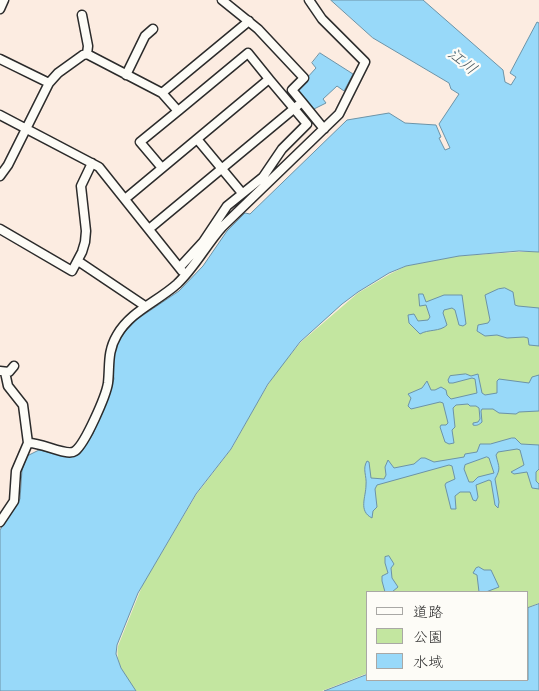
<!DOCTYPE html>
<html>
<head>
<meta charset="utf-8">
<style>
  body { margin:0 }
  #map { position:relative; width:539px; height:691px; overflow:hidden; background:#fcece1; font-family:"Shantell Sans","Klee One",sans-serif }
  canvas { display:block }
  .legend { position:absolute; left:366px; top:591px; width:162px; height:90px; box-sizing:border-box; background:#fdfcf7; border:1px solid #a9a8a5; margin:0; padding:6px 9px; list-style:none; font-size:15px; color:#2b2b2b }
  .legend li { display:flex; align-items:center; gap:10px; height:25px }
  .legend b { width:25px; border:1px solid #a9a8a5 }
</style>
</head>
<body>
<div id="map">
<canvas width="539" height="691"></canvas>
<ul class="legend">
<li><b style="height:6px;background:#fdfcf7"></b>道路</li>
<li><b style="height:14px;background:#c3e6a0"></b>公園</li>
<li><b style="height:14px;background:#98d9f9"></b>水域</li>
</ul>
</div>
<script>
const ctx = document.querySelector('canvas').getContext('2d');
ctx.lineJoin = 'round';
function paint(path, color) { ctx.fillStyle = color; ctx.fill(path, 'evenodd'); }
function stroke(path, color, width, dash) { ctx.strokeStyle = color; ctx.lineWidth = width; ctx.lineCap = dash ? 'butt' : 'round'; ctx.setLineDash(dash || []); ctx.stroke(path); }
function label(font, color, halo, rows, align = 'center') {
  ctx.font = font + ' "Shantell Sans","Klee One",sans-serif'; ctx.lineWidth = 4.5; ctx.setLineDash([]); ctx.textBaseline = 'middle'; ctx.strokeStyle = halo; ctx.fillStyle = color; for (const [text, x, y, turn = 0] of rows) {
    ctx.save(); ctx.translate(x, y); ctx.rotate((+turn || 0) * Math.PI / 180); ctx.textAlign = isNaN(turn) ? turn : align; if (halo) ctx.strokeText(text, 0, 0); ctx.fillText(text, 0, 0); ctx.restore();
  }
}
const green = new Path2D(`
  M519 252H539V603L528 608V592H368V673L322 691H136C126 677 115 664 118 646L143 584 196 495 232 448 257 403 276 372 301 342 358 293 390 274 406 266 458 256Z`);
const water = new Path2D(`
  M331 0H423L503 70 505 82 511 85 516 77 510 73 537 22 539 23V252L519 251 459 256 406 266 389 273 358 292 342 304 300 342 268 384 231 449 196 494 138 593 117 645 116 654 121 668 136 691H0V530L20 499 22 470 27 456 39 450 70 457 80 454 93 434 114 379 112 360 117 344 125 332 136 320 179 291 203 266 227 231 245 213 250 214 347 120 389 113 405 123 436 125 441 137 439 138 445 150 450 148 439 124 459 94 451 89 449 83 373 38Z
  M320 53 353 74 344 91 337 86 323 99 326 103 312 110 296 90 316 68 312 63Z
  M505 288 513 292 515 305 518 306 539 308V346L529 345 528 338 524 337 507 338 497 335 485 336 477 331 478 325 488 323 490 320 485 295 498 289Z
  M419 294H423L426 302 444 295H462L466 324 463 326 459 325 455 310 452 308 444 310 443 313 447 325C440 332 428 329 420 334L409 323 408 315 414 314 418 321 428 320 430 317 426 305 420 306Z
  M466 374 471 376 478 374 482 393 485 395 497 393V381L499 379 529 383 532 377 539 375V411L519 412 516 414 499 413 493 409H482L481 411 482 422C479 425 476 426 473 425V423L478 422 480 419 479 408 476 406H470L468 404 456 405 453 408 455 427 452 430 454 443 449 444 445 442 440 427 441 425H446L448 423 443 403 440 402 411 409 408 406 411 398 408 394 422 388 427 381 431 390H435L441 387 446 390 447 395 451 399 477 393 475 379 472 378 453 383H449L448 380 450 376Z
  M512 438H515L521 444 539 445V469L536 472V481L539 484V489L532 488 527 472 514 474 511 472 524 465 520 450 517 449 498 452 496 455C499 468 501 468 495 479L499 502 498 508 495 505 491 481 489 480 476 485 478 497 476 501 473 500 470 492H460L455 496 456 509H451L445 485 446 483 455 479 452 466 449 465 377 485 375 489 377 507 373 511 372 518C358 511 366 497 366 485 367 476 362 469 367 461L369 462 371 478 384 479 386 475 385 467 388 460 394 468 414 464 421 458H425L434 462 464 457 465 454 477 452 480 444H490ZM487 457 489 458 494 473 478 477 473 482H469L464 469 465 465Z
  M389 556 394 564 391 568 392 578 398 587 392 592H385L382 581V576L388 573 385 563V557Z
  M479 567 484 570H491L499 587 486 592H479L477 575 473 573 476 568Z
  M539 604V691H324L368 674V680H528V608Z`);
const minor = new Path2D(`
  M222 0 258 29 304 78 292 90 302 102
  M0 9 4 0
  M82 15 88 46 87 54
  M87 54 162 93 249 21
  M0 59 49 83
  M126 75 145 36 153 29
  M178 111 248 53 269 79
  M0 115 99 167 182 271
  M197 139 242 193
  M162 168 140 142 178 111 162 93
  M0 176 8 165 49 83 58 73 83 55 87 54
  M125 199 269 79 307 124 282 149 263 177 227 206 203 242 180 267
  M0 229 72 271 82 252 85 242 86 231 81 186 92 163
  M149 229 302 102 324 129
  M78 261 145 306
  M0 371 9 372 14 366
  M28 443C41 442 67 457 75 451 85 444 106 396 108 383 110 365 107 352 117 335 131 311 157 302 177 284 195 267 206 245 222 227L339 114 365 62 322 19 309 0
  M0 522 14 501 16 471 28 443 23 405 8 386 5 372`);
const waterNames = [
  ["江川",462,62,39]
];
paint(green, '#c3e6a0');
paint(water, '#98d9f9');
stroke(water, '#6c93a7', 1);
stroke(minor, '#2b2b2b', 11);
stroke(minor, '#fdfcf7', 8);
label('italic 16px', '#46565e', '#fdfcf7', waterNames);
</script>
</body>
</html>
